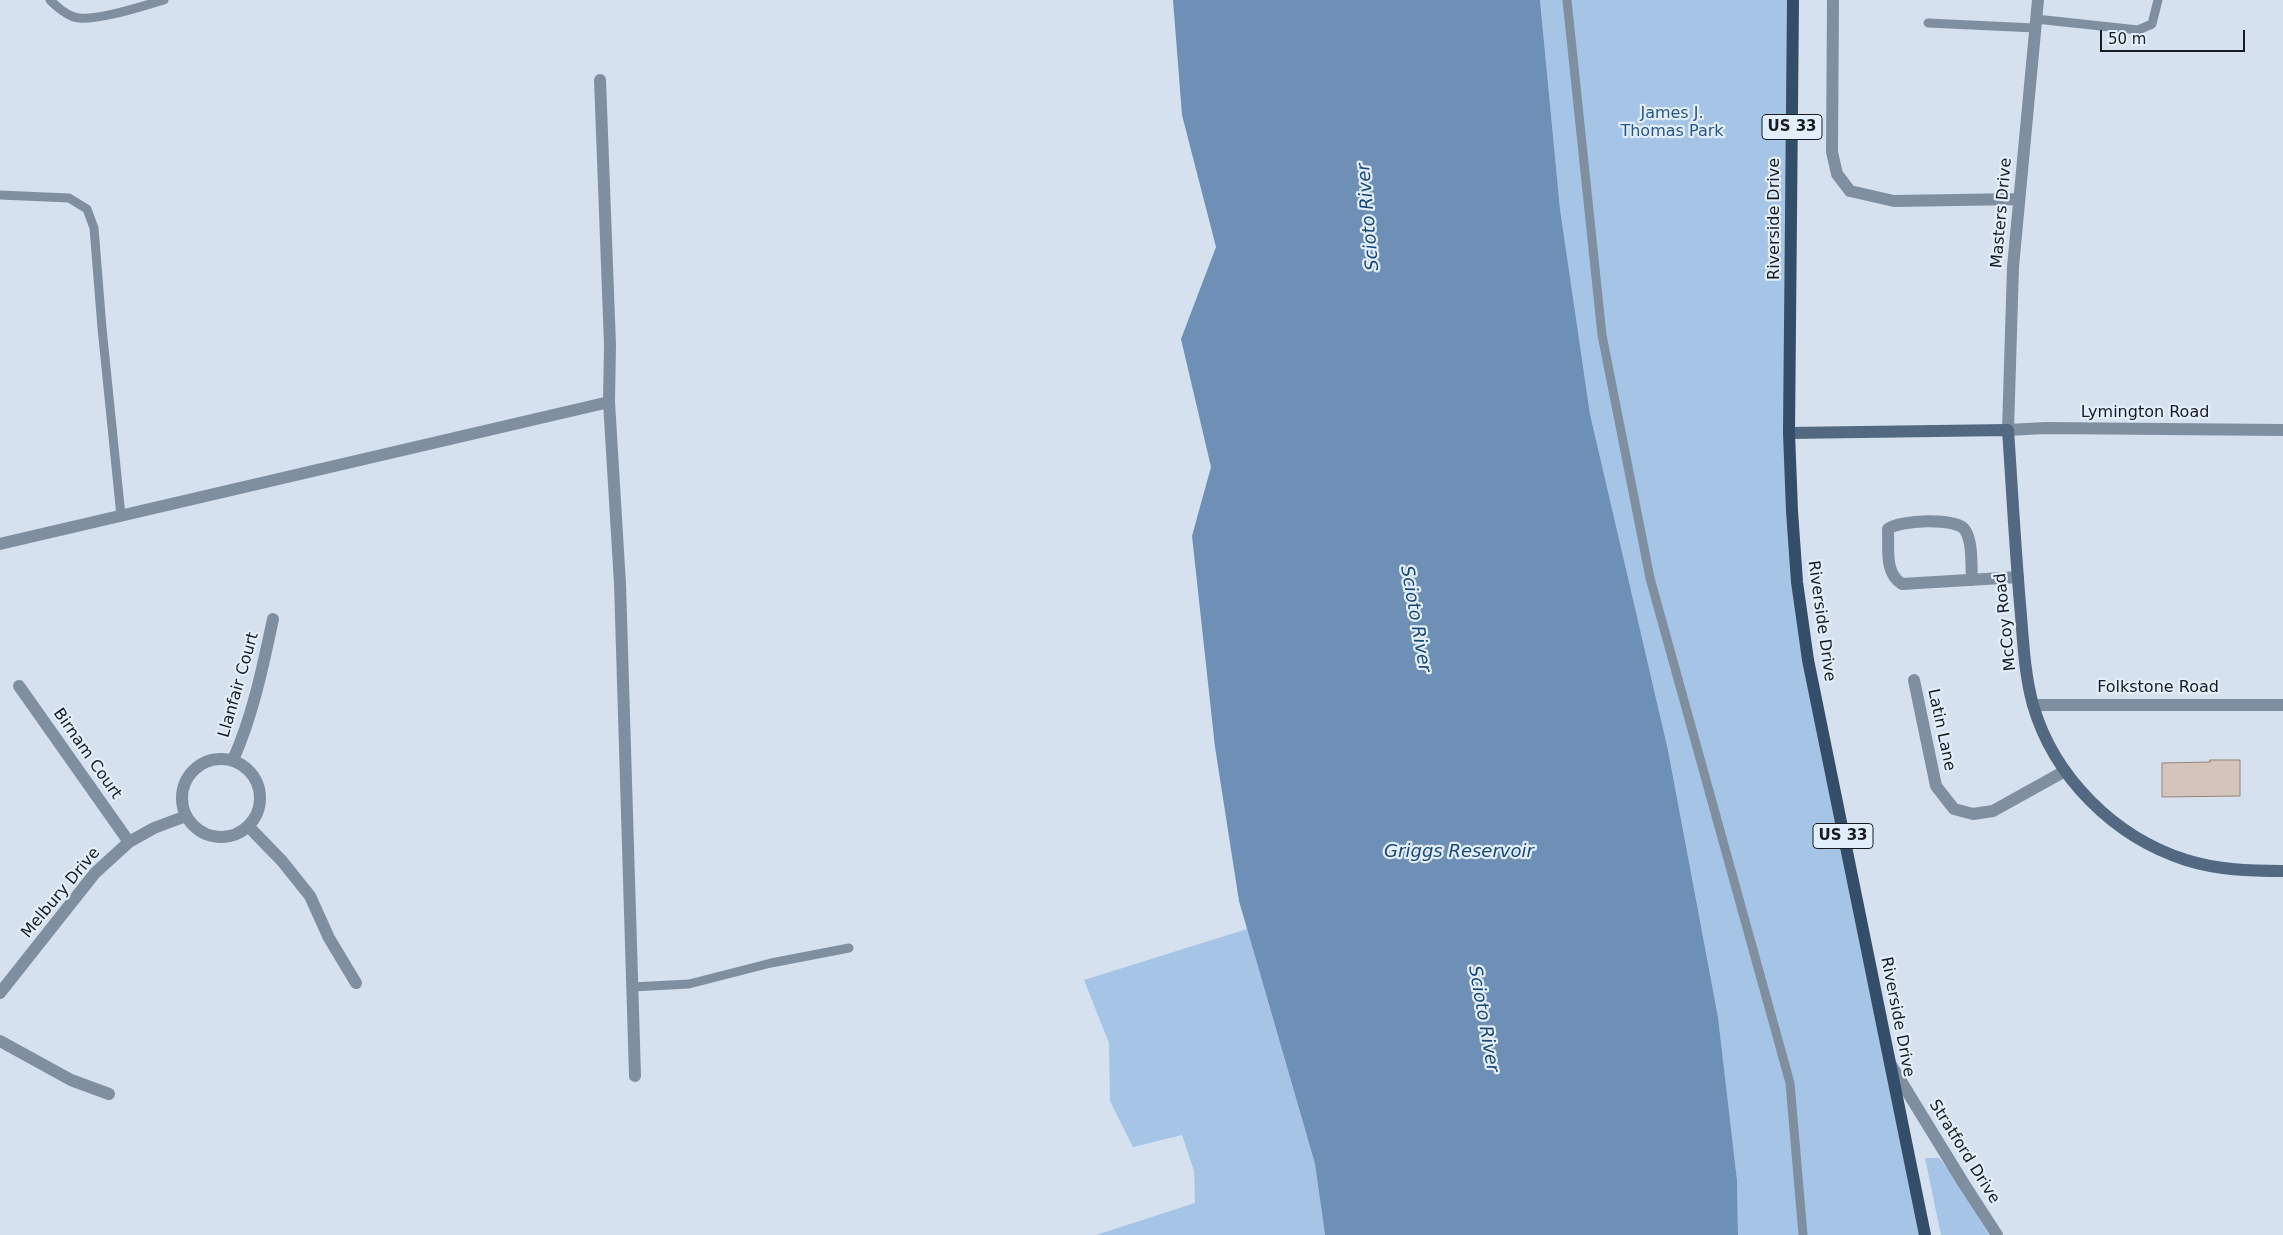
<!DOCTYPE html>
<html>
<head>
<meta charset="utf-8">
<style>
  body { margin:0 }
  #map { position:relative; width:2283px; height:1235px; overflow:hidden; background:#d5e1ef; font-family:"DejaVu Sans",sans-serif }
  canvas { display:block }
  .scale { position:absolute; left:2100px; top:30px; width:145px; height:22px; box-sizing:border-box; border:2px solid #181c21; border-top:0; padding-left:6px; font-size:15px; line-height:18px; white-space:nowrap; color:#181c21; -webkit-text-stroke:4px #e2eefc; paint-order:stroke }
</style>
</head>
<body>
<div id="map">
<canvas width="2283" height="1235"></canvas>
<div class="scale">50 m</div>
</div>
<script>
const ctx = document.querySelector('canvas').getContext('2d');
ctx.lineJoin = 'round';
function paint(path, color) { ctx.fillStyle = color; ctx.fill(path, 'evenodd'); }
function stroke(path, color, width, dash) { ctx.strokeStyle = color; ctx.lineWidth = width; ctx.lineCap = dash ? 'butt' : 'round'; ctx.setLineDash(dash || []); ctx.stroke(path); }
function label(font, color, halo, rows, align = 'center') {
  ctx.font = font + ' "DejaVu Sans",sans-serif'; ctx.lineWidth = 4.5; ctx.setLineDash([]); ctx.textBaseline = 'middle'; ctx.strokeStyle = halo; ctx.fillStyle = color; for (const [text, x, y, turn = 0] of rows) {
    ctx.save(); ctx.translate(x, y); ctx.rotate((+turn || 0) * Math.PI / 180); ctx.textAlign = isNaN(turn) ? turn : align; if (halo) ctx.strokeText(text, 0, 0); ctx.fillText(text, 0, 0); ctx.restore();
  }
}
const green = new Path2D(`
  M1540 0H1790L1789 433 1797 582 1925 1235H1738L1737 1180 1718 1017 1668 750 1590 414 1560 209Z
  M1247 929 1315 1164 1325 1235H1096L1195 1203 1194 1171 1182 1135 1133 1147 1110 1101 1109 1043 1084 980Z
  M1925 1158H1939L1950 1171 1989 1235H1941Z`);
const water = new Path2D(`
  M1173 0H1540L1560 209 1590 414 1668 750 1718 1017 1737 1180 1738 1235H1325L1315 1164 1239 901 1215 747 1192 536 1211 467 1181 339 1216 247 1182 115Z`);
const building = new Path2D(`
  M2210 760H2240V796L2162 797V763L2210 762Z`);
const lane = new Path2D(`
  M50 0C58 8 68 17 79 18 101 20 142 6 164 0
  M1567 0 1602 335 1650 578 1790 1083 1803 1235
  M2036 19 2138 30 2152 24 2158 0
  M1928 23 2035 28
  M0 195 69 198 87 209 94 228 102 328 121 516
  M632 987 689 984 771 963 849 948`);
const street = new Path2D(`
  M1833 0 1832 152 1837 174 1850 191 1894 201 2019 199
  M2038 0 2013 267 2008 430 2045 428 2283 430
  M600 80 610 345 609 402 620 584 635 1076
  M0 544 609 402
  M1972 580C1971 566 1973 542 1965 530 1957 517 1898 520 1888 529 1889 548 1884 573 1902 584L2018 577
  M1914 680 1936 786 1954 809 1973 814 1993 811 2065 771
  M19 686 129 842
  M2033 705H2283
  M182 798a39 39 0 1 1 78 0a39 39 0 1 1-78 0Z
  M233 760C253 715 263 666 273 619
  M248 826 282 861 310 896 329 938 356 983
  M0 993 95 873 129 842 154 828 186 816
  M0 1041 71 1080 109 1094
  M1891 1065 1964 1184 1997 1235`);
const secondary = new Path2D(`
  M1789 433 2008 430C2012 488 2015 546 2020 604 2023 637 2024 672 2033 705 2054 777 2114 837 2186 860 2218 870 2250 871 2283 871`);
const primary = new Path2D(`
  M1793 0 1789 433 1792 511 1797 582 1808 660 1925 1235`);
const shields = [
  [1792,127,60],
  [1843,836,60]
];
const shieldNames = [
  ["US 33",1792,127],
  ["US 33",1843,836]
];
const parkNames = [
  ["James J.",1672,114],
  ["Thomas Park",1672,132]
];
const streetNames = [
  ["Masters Drive",2002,213,-85],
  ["Riverside Drive",1775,219,-90],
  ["Lymington Road",2145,413],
  ["Riverside Drive",1821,621,82],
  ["McCoy Road",2006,622,-96],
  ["Llanfair Court",239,685,-74],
  ["Folkstone Road",2158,688],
  ["Latin Lane",1941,730,78],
  ["Birnam Court",87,754,55],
  ["Melbury Drive",61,893,-50],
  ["Riverside Drive",1897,1017,79],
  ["Stratford Drive",1964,1152,58]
];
const waterNames = [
  ["Scioto River",1369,217,-95],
  ["Scioto River",1415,619,80],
  ["Griggs Reservoir",1459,852],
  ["Scioto River",1483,1019,80]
];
paint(green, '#a6c4e6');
paint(water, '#6f90b6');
paint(building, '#d5c4ba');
stroke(building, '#93847b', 1);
stroke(lane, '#808fa0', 9);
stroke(street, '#808fa0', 12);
stroke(secondary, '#536981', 12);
stroke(primary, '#344e6a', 12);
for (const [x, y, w] of shields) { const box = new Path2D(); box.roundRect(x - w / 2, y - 12.5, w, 25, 4); ctx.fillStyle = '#e2eefc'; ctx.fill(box); stroke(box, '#181c21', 1); }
label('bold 15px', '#181c21', null, shieldNames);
label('16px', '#27578a', '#e2eefc', parkNames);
label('16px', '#181c21', '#e2eefc', streetNames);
label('italic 18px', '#164778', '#e2eefc', waterNames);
</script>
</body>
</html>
